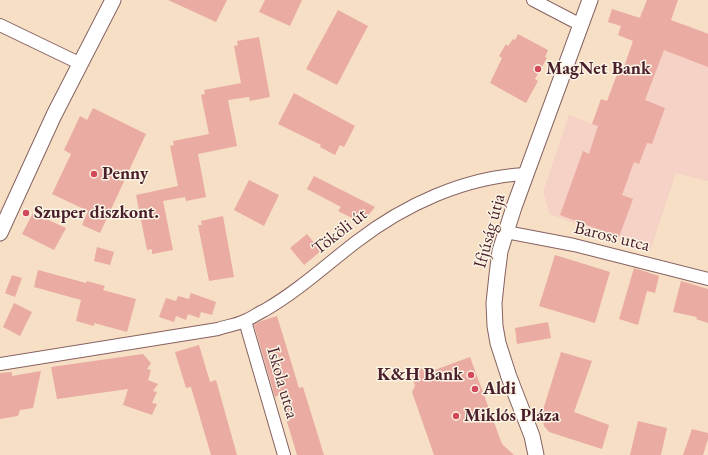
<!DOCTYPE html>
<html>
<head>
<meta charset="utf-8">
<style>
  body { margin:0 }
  canvas { display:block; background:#f6dfc4 }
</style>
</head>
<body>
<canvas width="708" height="455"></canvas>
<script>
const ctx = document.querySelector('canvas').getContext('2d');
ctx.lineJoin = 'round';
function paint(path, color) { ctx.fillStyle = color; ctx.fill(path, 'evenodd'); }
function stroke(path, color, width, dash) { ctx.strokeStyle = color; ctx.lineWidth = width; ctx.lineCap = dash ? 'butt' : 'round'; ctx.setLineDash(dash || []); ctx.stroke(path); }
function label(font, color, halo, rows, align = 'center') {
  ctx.font = font + ' "EB Garamond",serif'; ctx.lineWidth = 3; ctx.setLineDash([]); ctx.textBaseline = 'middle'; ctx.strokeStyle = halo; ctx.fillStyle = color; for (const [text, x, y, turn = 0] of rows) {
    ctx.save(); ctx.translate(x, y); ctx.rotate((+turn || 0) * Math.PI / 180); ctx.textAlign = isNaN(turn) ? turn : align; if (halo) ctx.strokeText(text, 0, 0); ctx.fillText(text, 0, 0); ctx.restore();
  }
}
const built = new Path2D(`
  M647 0H678L667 30 679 34 683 24 708 33V181L676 173 650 251 550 214 543 192 569 115 592 124 601 99 607 101 618 72 622 73 633 41 618 35 621 26 608 22 612 9 639 18 642 10 652 13 655 5 646 1Z`);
const building = new Path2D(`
  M168 0H227L216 22Z
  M265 0H302L290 26 259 12Z
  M647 0H678L671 20 708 34V67L664 50 645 100 665 108 652 144 647 143 639 164 634 162 622 195 633 199 619 237 560 215 583 151 589 154 598 126 592 124 601 99 607 101 618 72 622 73 633 41 618 35 621 26 608 22 612 9 640 18Z
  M338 10 368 26 337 85 306 69Z
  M518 34 548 50 545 57 547 58 535 79 538 81 526 103 490 83 502 58 499 56 506 44 508 46 513 39 515 40Z
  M259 37 270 97 250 101 249 97 228 100 237 146 198 154 206 197 186 201 185 197 163 201 173 250 152 254V249L147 250 136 195 178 186 170 146 174 145 173 141 209 134 201 95 205 94 204 90 241 83 234 46 238 45 237 41Z
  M294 93 355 126 344 147 340 145 335 155 320 147 321 145 278 124Z
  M93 108 146 134 100 233 82 225 88 211 52 194 71 154 64 150 80 116 87 120Z
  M314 176 375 207 362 223 338 211 341 207 307 189Z
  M249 180 279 195 264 226 234 210Z
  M33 213 66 228 54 250 22 234Z
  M223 216 234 277 209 281 198 225H202L201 221Z
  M307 234 321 251 304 265 290 248Z
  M97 247 114 252 110 265 94 261Z
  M555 255 610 272 595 323 539 306Z
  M634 268 659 276 655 293 647 291 638 325 619 319Z
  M38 270 86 283 87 281 105 286 103 290 136 299 127 332 94 323V326L76 321 81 300 34 287Z
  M12 275 22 278 15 297 5 293Z
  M681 281 708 289V323L696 319 697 317 673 312Z
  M191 293 216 302 212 315 201 312 199 318 188 314 186 320 176 316 174 322 159 317 166 298 176 301 178 296 189 299Z
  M14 303 32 312 20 336 3 327Z
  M277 316 299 388 303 387 324 455H297L279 395 275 397 254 325 261 321Z
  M548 322 551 338 517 344 515 328Z
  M199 345 210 382 216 380 237 455H211L191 387 186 388 175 352Z
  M561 352 592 361 574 412 609 425 602 449 549 432 544 426 542 417 543 410Z
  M143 354 151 363 147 369 151 370 148 380 158 384 153 391 157 392 152 403 157 404 152 415 123 405 128 389 57 399 51 367Z
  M470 357 502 444 514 455H434L412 392 415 386 411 373 423 368 424 374Z
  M41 371 33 408 20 410 18 416 0 419V373L12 372V376Z
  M638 421 667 428 661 455H630Z
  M692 429 708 433V439L703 455H683Z`);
const minor = new Path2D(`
  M533 0 581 25
  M0 25 79 63
  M506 232 574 245 708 279
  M245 321 284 455
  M0 364 218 329C226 326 236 325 244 321 251 319 258 313 265 310 298 291 326 265 356 242 404 205 464 177 526 174`);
const tertiary = new Path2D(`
  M0 233 54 115 113 0
  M536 455 532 436 509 377 498 343 495 326 494 303 497 275 500 251 514 207 590 0`);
const markers = [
  [538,69,4,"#d1495b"],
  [94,174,4,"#d1495b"],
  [26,213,4,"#d1495b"],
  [471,375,4,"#d1495b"],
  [475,389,4,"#d1495b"],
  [456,416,4,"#d1495b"]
];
const poiNames = [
  ["MagNet Bank",546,69],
  ["Penny",102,174],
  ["Szuper diszkont.",34,213],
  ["K&H Bank",463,375,"right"],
  ["Aldi",483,389],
  ["Miklós Pláza",464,416]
];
const streetNames = [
  ["Ifjúság útja",490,231,-75],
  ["Tököli út",340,232,-38],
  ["Baross utca",612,237,14],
  ["Iskola utca",282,383,74]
];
paint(built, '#f6d1c5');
paint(building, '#e9aba2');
stroke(minor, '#866261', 14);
stroke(tertiary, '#866261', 17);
stroke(minor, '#fff', 12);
stroke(tertiary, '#fff', 15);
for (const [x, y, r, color] of markers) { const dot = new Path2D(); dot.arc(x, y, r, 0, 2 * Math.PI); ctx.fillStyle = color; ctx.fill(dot); stroke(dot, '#fcf5e5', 1.5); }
label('bold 18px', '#4a1f2b', '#fcf5e5', poiNames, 'left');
label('18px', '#4a1f2b', '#fcf5e5', streetNames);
</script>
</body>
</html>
